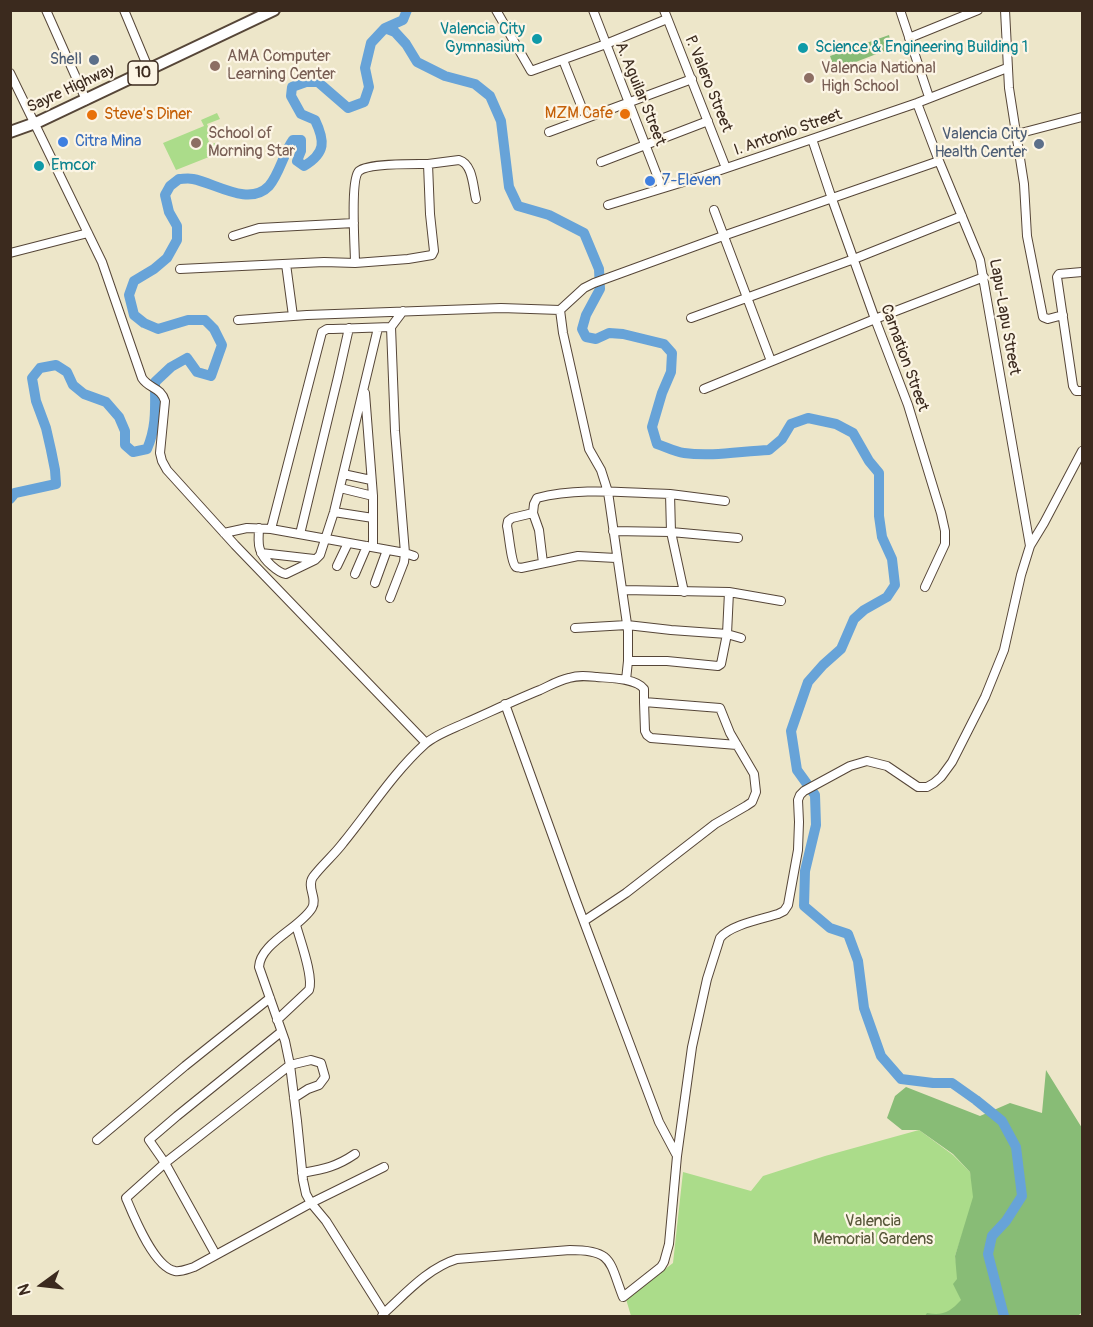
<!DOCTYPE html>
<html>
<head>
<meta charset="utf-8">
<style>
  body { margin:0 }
  #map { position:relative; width:1093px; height:1327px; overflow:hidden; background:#ede6c9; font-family:Pangolin,sans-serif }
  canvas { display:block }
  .frame { position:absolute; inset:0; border:12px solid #3b2a1e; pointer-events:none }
  .north { position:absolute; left:12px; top:1255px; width:60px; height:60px; -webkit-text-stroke:4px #fcf5e5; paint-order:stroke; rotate:255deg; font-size:16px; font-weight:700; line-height:24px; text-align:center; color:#3b2a1e }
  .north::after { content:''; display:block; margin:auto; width:21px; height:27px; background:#3b2a1e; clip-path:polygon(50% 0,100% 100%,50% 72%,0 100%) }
</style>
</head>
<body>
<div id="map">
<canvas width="1093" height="1327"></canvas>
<div class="frame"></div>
<div class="north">N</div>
</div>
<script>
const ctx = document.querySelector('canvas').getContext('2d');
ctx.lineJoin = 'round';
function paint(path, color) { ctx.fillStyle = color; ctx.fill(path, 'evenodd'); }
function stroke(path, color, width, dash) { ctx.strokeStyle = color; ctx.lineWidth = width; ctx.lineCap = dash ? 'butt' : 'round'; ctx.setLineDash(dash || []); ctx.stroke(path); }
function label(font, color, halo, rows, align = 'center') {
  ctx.font = font + ' Pangolin,sans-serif'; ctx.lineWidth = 4.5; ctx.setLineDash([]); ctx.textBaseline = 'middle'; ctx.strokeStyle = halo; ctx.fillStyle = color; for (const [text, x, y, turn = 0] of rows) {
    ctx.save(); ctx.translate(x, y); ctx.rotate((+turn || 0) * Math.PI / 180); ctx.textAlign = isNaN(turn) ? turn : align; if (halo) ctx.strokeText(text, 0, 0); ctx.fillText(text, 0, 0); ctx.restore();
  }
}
const green = new Path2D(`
  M217 113 220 119 207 124 211 134 207 136 210 145 215 143 219 153 176 170 163 143 204 126 201 120Z
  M919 1130 953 1155 970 1172 975 1196 955 1256 963 1305 947 1316H631L626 1299 673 1263 683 1172 751 1191 763 1176 825 1156Z`);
const forest = new Path2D(`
  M889 35 892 48 835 70 830 56Z
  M1046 1070 1082 1128V1312L1078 1316H925L927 1313C943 1316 950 1312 961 1300L953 1284 957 1279 955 1256 973 1197 970 1172 953 1154 919 1130H902L887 1118 895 1096 906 1087 980 1116 1010 1103 1042 1113Z`);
const river = new Path2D(`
  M385 28 395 32 406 44 417 62 445 76 475 84 490 96 501 121 509 187 518 206 549 215 584 233 599 269 600 289 586 315 582 329 586 337 596 339 609 333 623 334 664 344 672 353 671 372 662 393 652 427 657 444C666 447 675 452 684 453 712 457 742 451 769 450L782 439 791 424 808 418 836 424 853 433 869 461 879 473V516L882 537 892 559 895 585 887 597 864 610 854 619 841 649 823 665 808 682 791 731 797 770 815 795 816 825 805 871 804 906 830 928 848 934 858 961 864 1008 881 1056 901 1079 933 1083H952L976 1100 1002 1121 1016 1147 1022 1196 1006 1221 992 1236 988 1254 1004 1316
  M10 499 15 493 56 484 55 470 51 450 46 428 36 401 32 378 40 368 56 365 67 372 73 385 84 394 106 402 119 417 125 431V445L133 452 147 449C157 426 155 407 155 382L171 367 187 358 197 372 211 376 222 345 214 329 205 320H188L158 329 144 323 134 315 129 295 134 281 154 269 167 258 177 240V226L169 212 165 195 170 186 179 179C183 179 188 178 193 179 215 183 249 207 269 186 280 173 283 154 293 140H301V151L297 161 304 166C326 153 325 141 315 120L301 114 291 96 292 87 306 82H318L348 108 364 102 369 87 365 68 371 43 385 28 403 20 407 10`);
const minor = new Path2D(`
  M46 10 86 100
  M124 10 149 70
  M496 10 531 71 606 44 667 19
  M593 10 662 188
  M664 10 726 168
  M900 10 929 97
  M1005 10 1009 88 1024 184 1027 236 1043 317 1048 319 1063 315
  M909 38 978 10
  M563 60 586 118
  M10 73 102 262 142 378C149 389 161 387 165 401L160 453 162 461 167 470 235 545 426 743
  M917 103 939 161 980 260 1030 546
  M549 132 692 79
  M1017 134 1082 117
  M812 139 832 199 875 319 908 405 941 513 945 531V544L925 587
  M601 162 708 121
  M608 205 703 176 812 139 917 103 1007 68
  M714 210 771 361
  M233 236 259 228 354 223
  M10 253 88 233
  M355 263C355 248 350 179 359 171 368 163 415 164 428 164
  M286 264 293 316
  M180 269 324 262 355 263 408 259 432 255 434 251 430 214 428 164 459 160C473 164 473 187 476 199
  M1082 272 1059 274 1057 277 1073 386 1076 391H1082
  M560 310 563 333 589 449 601 470 608 492 628 631V661L626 680
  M691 318 854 259 962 216
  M238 320 307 315 501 308 560 310 584 288 594 283 723 236 939 161
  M704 389 875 319 984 277
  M365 393 373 496V547
  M343 474 371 480
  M340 488 373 496
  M670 494 725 501
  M334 512 373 518
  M533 513 539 530 543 563
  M259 528C259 535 257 545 261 552 264 560 278 573 286 574L315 560 320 555 334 512 378 328
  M271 529 322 332 327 329H333L391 327
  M613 531 671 532 738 538
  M224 533 247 528 271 529 405 553 414 556
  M300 534 338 377 349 328
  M261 553 314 559
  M616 558 578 556 521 568C520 567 518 568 516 567 511 563 509 534 507 526L508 521 512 518 533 513 534 504 537 498C579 487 626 493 670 494L671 532 684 592
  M337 566 348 543
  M355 574 367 546
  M375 583 387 550
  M623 590 729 592 781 601
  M390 598 404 562 405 553 395 431 391 327 403 311
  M575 628 627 625 671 630 727 634 741 638
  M628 661H667L718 666 721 664 727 634 729 592
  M644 702 645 731 647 735 651 738 737 745
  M505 704 575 898 659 1122 676 1154
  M277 1020 309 990C314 977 300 940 296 925
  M281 1032 177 1116 149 1140 165 1163 126 1198C134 1217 154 1267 175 1271 182 1272 187 1269 194 1267L311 1203 384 1167
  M97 1140 185 1066 270 998
  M302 1173C324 1169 336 1167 355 1154
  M216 1255 165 1163 290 1065 311 1060 321 1063 325 1077 319 1085 308 1089 294 1098
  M384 1313 326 1221 311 1203 306 1194 303 1180 297 1121 290 1065 285 1041 259 967C260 943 300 928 312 908 318 898 306 887 313 877 322 865 334 855 343 843 370 810 393 773 425 744 435 735 452 729 465 723 490 712 515 700 540 690 549 686 559 680 569 678 579 675 587 676 597 677 609 678 636 678 644 689V702L720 708 730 733 754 774 756 792 752 802 746 806 715 824 626 893 584 921
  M382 1316 384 1313C406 1293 428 1268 457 1259L570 1250C613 1250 609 1261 623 1297L661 1267 664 1262 669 1244 677 1156 692 1047 707 979 720 938C730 925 762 919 778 914L784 911 788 905 798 850 799 822 798 800 800 795 804 791 850 766 867 761 887 766 918 787H927L934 783 941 777 952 762 985 697 1004 650 1021 575 1030 546 1044 523 1082 451`);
const highway = new Path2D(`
  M10 132 38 122 274 10`);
const markers = [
  [537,39,6,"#0f9aa8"],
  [803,48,6,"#0f9aa8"],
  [94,60,6,"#5c6f8a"],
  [215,66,6,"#8d6e63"],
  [809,78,6,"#8d6e63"],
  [625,114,6,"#e8710a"],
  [92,115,6,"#e8710a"],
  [63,142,6,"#3f7fe0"],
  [196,143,6,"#8d6e63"],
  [1039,144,6,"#5c6f8a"],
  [39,166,6,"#0f9aa8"],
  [650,181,6,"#3f7fe0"]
];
const shields = [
  [143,73,30]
];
const shieldNames = [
  ["10",143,73]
];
const cultureNames = [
  ["Valencia City",525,30,"right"],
  ["Gymnasium",525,48,"right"],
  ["Science & Engineering Building 1",815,48],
  ["Emcor",51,166]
];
const educationNames = [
  ["AMA Computer",227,57],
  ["Learning Center",227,75],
  ["Valencia National",821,69],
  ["High School",821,87],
  ["School of",208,134],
  ["Morning Star",208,152]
];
const serviceNames = [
  ["Shell",82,60],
  ["Valencia City",1027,135],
  ["Health Center",1027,153]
];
const streetNames = [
  ["P. Valero Street",708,84,68],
  ["Sayre Highway",71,89,-25],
  ["A. Aguilar Street",640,94,68],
  ["I. Antonio Street",788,133,-19],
  ["Lapu-Lapu Street",1004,317,80],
  ["Carnation Street",904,358,70]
];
const foodNames = [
  ["MZM Cafe",613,114],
  ["Steve's Diner",104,115,"left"]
];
const shopNames = [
  ["Citra Mina",75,142],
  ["7-Eleven",662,181]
];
const parkNames = [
  ["Valencia",873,1222],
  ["Memorial Gardens",873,1240]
];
paint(green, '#abdc8a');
paint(forest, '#88bc76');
stroke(river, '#67a3d8', 10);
stroke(minor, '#564638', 10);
stroke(highway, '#564638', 14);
stroke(minor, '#fff', 8);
stroke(highway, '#fff', 10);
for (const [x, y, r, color] of markers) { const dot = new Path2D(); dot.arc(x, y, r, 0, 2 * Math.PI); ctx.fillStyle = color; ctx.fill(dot); stroke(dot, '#fcf5e5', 2); }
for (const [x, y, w] of shields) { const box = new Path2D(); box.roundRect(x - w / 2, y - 12, w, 24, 4.5); ctx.fillStyle = '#fcf5e5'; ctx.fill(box); stroke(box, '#3b2a1e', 1.5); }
label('bold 15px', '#3b2a1e', null, shieldNames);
label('16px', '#0d838f', '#fcf5e5', cultureNames, 'left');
label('16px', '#785e54', '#fcf5e5', educationNames, 'left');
label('16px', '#4e5e75', '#fcf5e5', serviceNames, 'right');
label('16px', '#3b2a1e', '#fcf5e5', streetNames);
label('16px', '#c56008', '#fcf5e5', foodNames, 'right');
label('16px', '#366cbe', '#fcf5e5', shopNames, 'left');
label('16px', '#575639', '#fcf5e5', parkNames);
</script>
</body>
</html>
